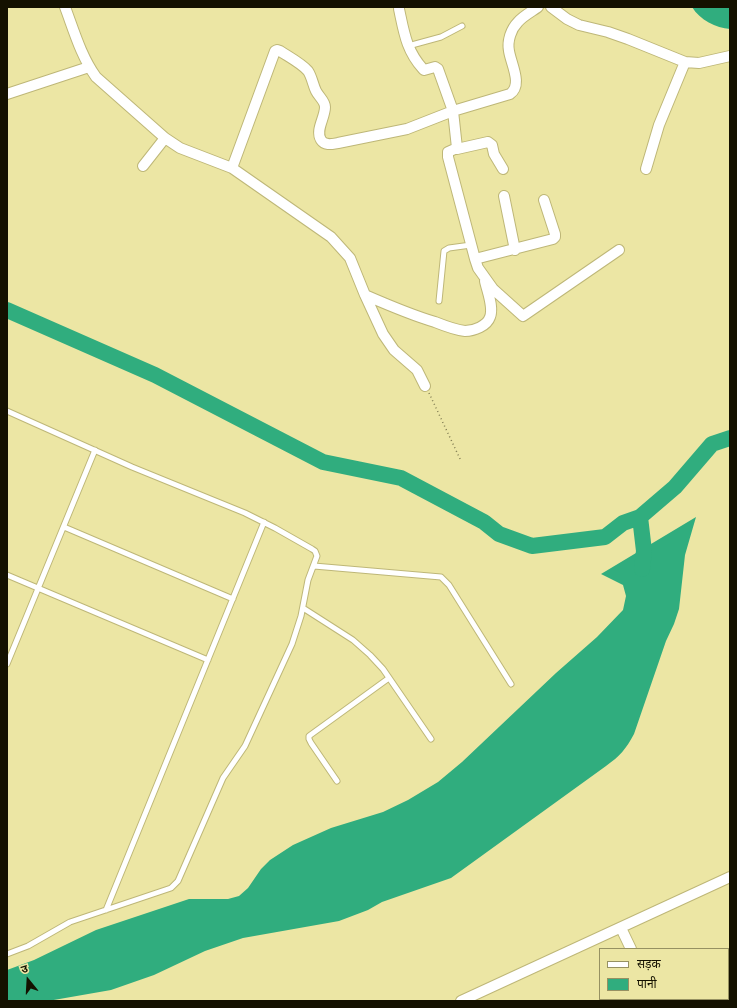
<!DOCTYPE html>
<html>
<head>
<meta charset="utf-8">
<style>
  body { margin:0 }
  #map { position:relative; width:737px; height:1008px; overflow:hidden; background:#ece6a4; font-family:Barlow,"Noto Sans Devanagari",sans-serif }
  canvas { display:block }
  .frame { position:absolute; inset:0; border:8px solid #141100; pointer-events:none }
  .legend { position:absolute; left:599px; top:948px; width:130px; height:52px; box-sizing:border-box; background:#ece6a4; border:1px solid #969162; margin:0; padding:5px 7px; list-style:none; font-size:12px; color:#141100 }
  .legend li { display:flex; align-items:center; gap:8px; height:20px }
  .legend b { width:20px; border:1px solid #969162 }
  .north { position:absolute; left:8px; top:960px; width:40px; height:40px; -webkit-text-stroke:3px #ece6a4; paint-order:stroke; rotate:342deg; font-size:11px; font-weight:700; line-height:16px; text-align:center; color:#141100 }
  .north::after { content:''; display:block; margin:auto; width:14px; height:18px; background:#141100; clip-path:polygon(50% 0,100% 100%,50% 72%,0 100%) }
</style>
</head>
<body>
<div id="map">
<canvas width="737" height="1008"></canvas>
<div class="frame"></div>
<ul class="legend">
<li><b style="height:5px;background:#fff"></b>सड़क</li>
<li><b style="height:11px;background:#30ad7e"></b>पानी</li>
</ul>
<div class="north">उ</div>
</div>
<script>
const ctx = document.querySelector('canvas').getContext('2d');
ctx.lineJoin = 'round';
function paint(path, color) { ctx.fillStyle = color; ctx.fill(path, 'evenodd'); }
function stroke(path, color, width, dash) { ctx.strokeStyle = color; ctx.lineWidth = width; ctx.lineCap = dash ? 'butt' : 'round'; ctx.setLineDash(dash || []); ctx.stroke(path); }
const water = new Path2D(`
  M692 7H730V29C716 28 700 20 692 7Z
  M696 517 685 555 679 609 674 624 666 641 634 734C626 749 620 756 606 766L451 878 382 902 368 910 339 921 243 938 205 951 154 975 111 990 48 1001H7V970L34 960 96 930 189 899H228L239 896 248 888 261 869 270 860 293 845 331 828 383 812 408 800 438 782 462 762 556 673 597 637 623 610 626 596 623 585 601 574Z`);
const river = new Path2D(`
  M7 310 155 375 323 462 401 478 484 522 499 534 532 546 605 537 623 523 640 517 675 487 712 444 730 438
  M640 517 644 551 642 569`);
const path = new Path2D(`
  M429 393 461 461`);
const lane = new Path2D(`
  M408 46 441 37 462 26
  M439 301 444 251 449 248 471 245
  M7 411 132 467 245 513 275 528 312 549 315 551 317 556 308 580 301 616 292 644 245 746 223 778 178 881 171 888 70 922 28 946 7 954
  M64 527 233 599
  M314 566 441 577 449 585 511 684
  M7 575 208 660
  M303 608 353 640 370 655 383 669 431 739
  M7 664 95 450
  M337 781 311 743 309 739V736L389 678
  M106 910 264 522`);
const street = new Path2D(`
  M65 7C74 31 81 56 96 77L165 138 180 148 232 168 331 237 350 258 365 295 383 334 394 350 417 370 425 386
  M551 7 567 19 579 25 608 32 628 39 685 62 699 63 730 56
  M399 9C404 32 406 50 423 69L424 70 435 67 438 69 453 111 457 148 448 152V157L475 259 478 268 493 289 523 316 619 250
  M7 94 89 67
  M457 149 488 142 492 145 494 154 503 169
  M143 166 165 138
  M232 168 275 51 277 50 280 51C289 57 301 63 308 71 312 77 313 85 316 91 319 97 325 101 325 107 325 118 315 130 321 140 325 146 332 144 338 143L407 129 453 111 510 94C523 85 511 64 509 51 507 41 511 29 518 22 523 16 531 12 538 7
  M646 169 659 125 685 62
  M504 196 515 250
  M475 259 553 239 555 237V234L544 200
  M365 295C388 305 411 315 435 322 445 326 455 330 465 331 474 331 487 326 490 317 494 307 487 291 485 281
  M621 928 631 949
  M656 999 657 1001
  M461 1001 730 877`);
paint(water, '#30ad7e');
stroke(river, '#30ad7e', 16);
stroke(lane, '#beb778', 7);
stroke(street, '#beb778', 12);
stroke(path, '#817d53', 1.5, [1, 3]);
stroke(lane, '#fff', 5);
stroke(street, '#fff', 10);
</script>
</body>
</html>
